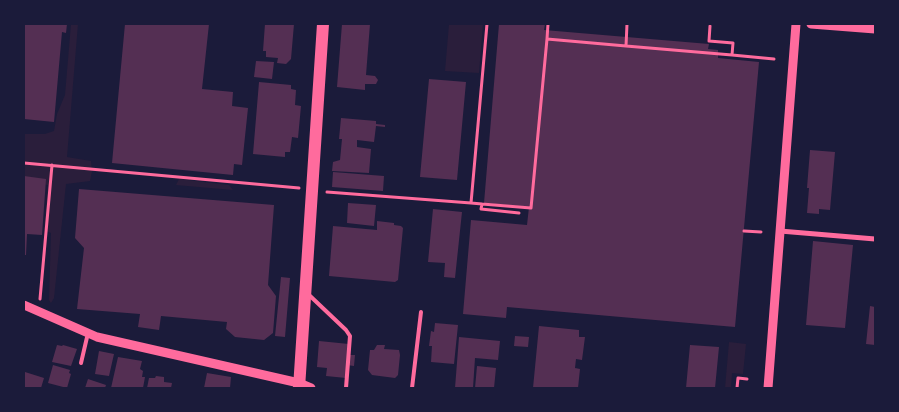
<!DOCTYPE html>
<html>
<head>
<meta charset="utf-8">
<style>
  body { margin:0 }
  #map { position:relative; width:899px; height:412px; overflow:hidden; background:#1b1b3a; font-family:Inter,sans-serif }
  canvas { display:block }
  .frame { position:absolute; inset:0; border:25px solid #1b1b3a; pointer-events:none }
</style>
</head>
<body>
<div id="map">
<canvas width="899" height="412"></canvas>
<div class="frame"></div>
</div>
<script>
const ctx = document.querySelector('canvas').getContext('2d');
ctx.lineJoin = 'round';
function paint(path, color) { ctx.fillStyle = color; ctx.fill(path, 'evenodd'); }
function stroke(path, color, width, dash) { ctx.strokeStyle = color; ctx.lineWidth = width; ctx.lineCap = dash ? 'butt' : 'round'; ctx.setLineDash(dash || []); ctx.stroke(path); }
const green = new Path2D(`
  M71 24H78L67 157 91 161 92 171 90 181 66 184 54 298 51 303 49 300 51 233 44 230 48 185 24 182V134H45L54 131 57 114 65 95Z
  M449 24H483L479 73 445 71Z
  M179 179 229 185 233 190 176 185Z
  M729 342 746 344 743 374 732 373 731 388H725Z`);
const building = new Path2D(`
  M24 24H67L66 33 62 32 54 122 24 119Z
  M125 24H209L202 89 233 92 232 106 248 108 242 165 234 164 233 175 112 163Z
  M265 24H294L291 59 286 64 277 63 278 58 266 57V51H263Z
  M342 24H370L366 75 375 76 378 80 376 84H365V90L337 87Z
  M499 24H545L544 30 709 44 708 49 718 50V58L759 62 735 327 507 307 506 318 463 314 471 220 527 225 529 207 484 203Z
  M256 61 274 62 272 79 254 77Z
  M429 79 466 82 457 180 420 177Z
  M259 82 291 85V89L296 90 295 105 301 106 298 138 292 137 290 152H285V157L253 154Z
  M341 118 376 121V124L385 125V127L376 126 374 142 357 140V147L371 149 369 173 332 171 333 162 340 160 342 139H339Z
  M810 150 835 152 830 210 819 209V214L807 213 809 188H807Z
  M333 172 384 176 383 191 332 187Z
  M24 176 46 179 42 235 27 234 26 255H24Z
  M79 189 274 205 268 285 276 296 273 333 264 340 235 337 226 329 227 322 161 316 159 330 138 327 140 314 77 309 84 248 75 238Z
  M348 203 376 205 374 226 347 223Z
  M433 209 462 212 455 278 444 277 445 263 428 262Z
  M377 221 394 223V225L401 226 403 228 398 280 395 282 329 276 333 226 377 230Z
  M813 241 853 245 845 328 806 325Z
  M281 277 290 278 285 337 275 336Z
  M870 306 875 307V345L866 344Z
  M435 323 458 325 454 364 431 362 432 346H429L431 331 434 332Z
  M539 326 579 330V337H585L582 360 576 359 575 368 580 369 578 388H533Z
  M515 336 529 337 528 347 514 346Z
  M459 337 500 341 498 360 475 358 473 388H455Z
  M319 341 349 344 348 355H355L354 366 347 365 346 378 326 376 327 368 317 367Z
  M57 345 62 346 63 345 77 349 71 366 52 362Z
  M377 345H385L384 349 399 350 400 355 398 375 395 378 372 375 368 370 370 350H374Z
  M690 345 719 347 715 388H686Z
  M99 351 114 354 109 376 95 374Z
  M118 357 142 361 140 369 143 371 142 377H145L143 388H111Z
  M53 365 70 370 69 373 71 374 67 388 48 383Z
  M477 366 496 368 494 388H475Z
  M25 372 44 378 41 388H24Z
  M207 373 231 377 230 388H204Z
  M156 376 164 377V382L172 383 171 388H147L149 378H155Z
  M88 379 106 385 105 388H85Z`);
const path = new Path2D(`
  M548 24 547 39 626 46 627 24
  M626 46 732 55 733 43 709 41 710 26
  M732 55 774 59
  M24 163 299 188
  M327 192 471 203 487 24
  M471 203 482 204 481 209 519 213
  M482 204 531 208 547 39
  M744 231 761 232
  M40 299 52 165
  M737 388 738 378 747 379`);
const service = new Path2D(`
  M308 294 346 330 350 336 346 388
  M81 363 88 333
  M412 388 421 312`);
const minor = new Path2D(`
  M780 231 875 239`);
const tertiary = new Path2D(`
  M811 24 875 29
  M24 305 97 337 299 383 311 388
  M768 388 796 24`);
const primary = new Path2D(`
  M299 388 323 24`);
paint(green, '#2a1e3b');
paint(building, '#542f53');
stroke(path, '#ff6b9d', 3);
stroke(service, '#ff6b9d', 4);
stroke(minor, '#ff6b9d', 5);
stroke(tertiary, '#ff6b9d', 9);
stroke(primary, '#ff6b9d', 12);
</script>
</body>
</html>
